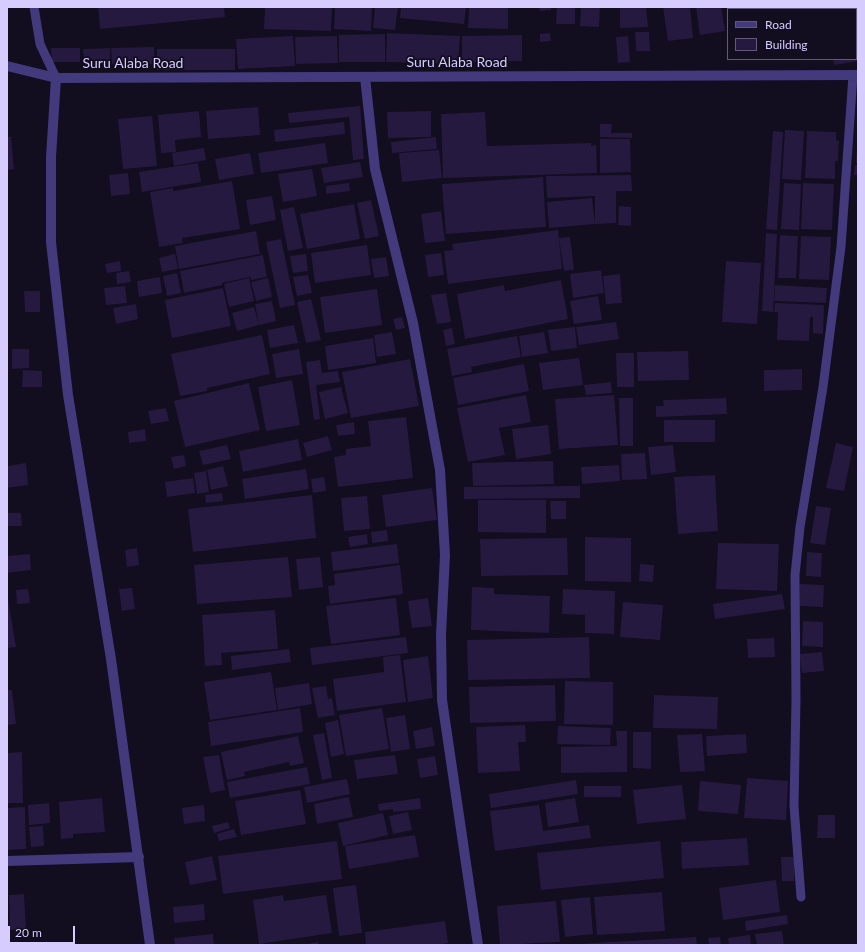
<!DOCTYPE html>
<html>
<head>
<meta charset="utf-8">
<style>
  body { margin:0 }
  #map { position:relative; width:865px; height:952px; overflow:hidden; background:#120d1f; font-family:Lato,sans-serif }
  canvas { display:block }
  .frame { position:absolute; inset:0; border:8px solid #d7ccfe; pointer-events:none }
  .legend { position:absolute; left:727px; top:8px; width:130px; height:52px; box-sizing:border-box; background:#120d1f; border:1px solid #615978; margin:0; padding:5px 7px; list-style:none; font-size:12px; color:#d7ccfe }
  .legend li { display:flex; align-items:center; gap:8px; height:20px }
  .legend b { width:20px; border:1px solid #615978 }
  .scale { position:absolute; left:8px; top:926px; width:67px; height:18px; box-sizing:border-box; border:2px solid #d7ccfe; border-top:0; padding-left:5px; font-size:12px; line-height:14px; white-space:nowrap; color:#d7ccfe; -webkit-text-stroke:3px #120d1f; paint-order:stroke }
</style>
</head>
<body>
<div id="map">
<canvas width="865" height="952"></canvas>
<div class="frame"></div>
<ul class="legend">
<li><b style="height:5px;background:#43397d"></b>Road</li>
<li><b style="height:11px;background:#25193f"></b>Building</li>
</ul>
<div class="scale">20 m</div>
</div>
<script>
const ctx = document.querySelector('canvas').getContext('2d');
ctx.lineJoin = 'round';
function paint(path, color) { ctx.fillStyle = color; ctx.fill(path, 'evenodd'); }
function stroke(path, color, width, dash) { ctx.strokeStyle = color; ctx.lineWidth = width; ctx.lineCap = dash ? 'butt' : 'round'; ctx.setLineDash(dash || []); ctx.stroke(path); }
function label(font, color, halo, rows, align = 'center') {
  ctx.font = font + ' Lato,sans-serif'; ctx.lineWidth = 3.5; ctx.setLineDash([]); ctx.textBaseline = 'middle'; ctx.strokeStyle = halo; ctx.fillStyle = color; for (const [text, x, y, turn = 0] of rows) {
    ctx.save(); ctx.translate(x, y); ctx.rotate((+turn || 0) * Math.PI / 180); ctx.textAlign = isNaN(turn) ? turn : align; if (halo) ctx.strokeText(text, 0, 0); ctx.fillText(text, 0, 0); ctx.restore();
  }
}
const building = new Path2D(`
  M98 7H224L225 17 100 29Z
  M265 7H332L331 31 264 29Z
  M335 7H372L371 31 334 29Z
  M375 7H398L395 30 373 28Z
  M401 7H466L464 24 400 18Z
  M469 7H508V29L468 28Z
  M539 7H551V10L540 11Z
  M557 7H575V24H556Z
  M581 7H600L599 27 580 26Z
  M620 7H646L648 27 620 28Z
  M663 7H690L693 38 668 41Z
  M696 7H721L725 31 700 35Z
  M730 7H757V9H730Z
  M763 7H789L790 9H763Z
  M792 7H814V9H793Z
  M823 7H836V9H823Z
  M839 7H851L852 9H840Z
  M635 32H649L650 51H636Z
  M387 33 460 36 458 64 386 62Z
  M550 33 551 41 540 42V34Z
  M385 34V62H339V35Z
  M522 35V61L462 62V36Z
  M293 36 295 66 238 69 236 39Z
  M337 36 338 63 296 64 295 37Z
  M628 36 630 62 618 63 616 37Z
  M856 46H858V61L834 65 833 59H856Z
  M154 47 155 64H112L111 48Z
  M51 48H80V62H52Z
  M110 48V62L84 63 83 49Z
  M157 49H235V70H157Z
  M360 106 364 159 353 160 349 117 289 123 288 113Z
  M258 107 260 135 208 139 206 111Z
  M199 111 201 137 175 140 176 152 161 153 158 115Z
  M431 111V137L388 138 387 112Z
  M485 112 487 146 591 143V146L596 145 597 173 443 178 441 114Z
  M152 116 157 166 123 169 118 119Z
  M344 122 345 134 275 142 274 130Z
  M600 124H612L611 133H632V138L600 137Z
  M785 130 804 131 801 180 782 179Z
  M773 131 783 132 777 230 766 229Z
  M807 131 836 132V140L839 141 838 161H835V179L805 178Z
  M7 137H11L14 169 7 170Z
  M436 137 437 149 392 153 391 142Z
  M600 139H630L631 172 600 173Z
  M325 143 328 163 261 173 258 153Z
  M857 147H858V163H856Z
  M204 148 206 160 174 166 172 153Z
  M439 150 442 178 402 182 399 153Z
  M250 153 254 174 219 180 215 159Z
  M360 162 363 177 324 183 321 168Z
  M198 163 201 182 142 192 139 172Z
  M855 165H858V175H854Z
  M312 169 317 196 283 202 278 174Z
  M128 173 130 194 111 196 109 175Z
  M631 175 632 191H616V223L595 224V196L547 198 546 176Z
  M543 177 546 227 446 234 442 184Z
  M232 181 240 229 182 238 183 243 159 247 150 192 173 188V191Z
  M349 183 350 191 326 194V186Z
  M784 183 801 184 799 230 781 229Z
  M803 183 834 184 832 230 801 229Z
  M272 196 276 220 250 225 246 200Z
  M592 198 595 224 549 228 547 202Z
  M371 200 379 236 365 239 357 203Z
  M354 204 360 239 307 249 300 214Z
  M619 206 631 207V226L618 225Z
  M294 207 303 248 288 251 280 210Z
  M441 211 445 241 425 243 421 214Z
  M558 230 562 269 448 284 444 251 453 250 452 244Z
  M256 231 260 254 179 269 175 246Z
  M766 233 777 234 773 312 762 311Z
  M780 235 798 236 796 278H778Z
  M801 236 831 237 829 280 799 279Z
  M570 237 574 270 564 271 559 238Z
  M281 239 295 305 280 308 266 242Z
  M367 245 371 275 315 283 311 253Z
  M441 253 444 275 428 277 425 255Z
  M175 254 178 269 162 272 159 258Z
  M306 254 308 271 293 273 290 256Z
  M263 255 267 277 251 280 250 277 222 283V285L184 293 180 271Z
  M386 257 389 276 374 278 371 259Z
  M120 261 121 271 107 273 105 264Z
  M726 261 761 263 757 324 722 322Z
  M601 270 604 293 573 298 570 274Z
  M129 271 131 282 117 284 116 273Z
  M177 273 181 293 167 296 163 276Z
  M620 274 622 303 606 304 603 276Z
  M308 275 312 293 297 296 293 277Z
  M160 277 162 293 139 297 137 281Z
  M249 278 254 301 229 307 224 284Z
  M268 278 272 297 256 301 251 282Z
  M561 280 568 319 465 339 457 294 504 285 505 291Z
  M775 285 827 288 826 303 774 301Z
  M125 286 127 303 106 305 104 288Z
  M223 288 231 326 172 338 165 300Z
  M377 289 382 325 325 333 320 297Z
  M24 291H40V312H25Z
  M446 293 451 322 437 324 431 295Z
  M598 296 602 320 574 324 570 301Z
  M311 299 321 340 306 343 297 302Z
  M272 301 276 321 259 325 255 304Z
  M775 303 824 305 823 334 813 333V317H810L809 341 777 340 778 312H774Z
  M136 304 138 319 116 324 113 308Z
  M254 307 259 325 237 331 232 313Z
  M402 317 405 328 396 330 393 319Z
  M616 322 619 339 579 345 576 327Z
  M294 325 298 343 270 348 267 330Z
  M575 327 577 348 551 351 548 330Z
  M452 328 455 344 446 346 443 330Z
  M392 332 396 354 377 357 374 335Z
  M544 332 548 353 522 357 519 336Z
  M262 335 270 374 207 388V391L180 396 171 354Z
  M517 336 521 357 471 367 472 372 452 376 447 349Z
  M373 338 376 363 328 370 325 346Z
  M12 349H29V368L12 369Z
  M299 349 303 374 276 378 272 354Z
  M688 351 689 380 638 381 637 352Z
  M616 353H634V387H617Z
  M579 358 583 385 543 390 539 363Z
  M410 359 419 406 351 418 342 372Z
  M320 360 322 373 338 371 340 382 316 385 320 419 314 420 306 362Z
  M524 364 529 391 458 405 453 378Z
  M802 369V390L764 391V370Z
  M23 370 42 371V387H22Z
  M292 380 300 425 266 431 258 387Z
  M611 382 612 393 586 395 584 385Z
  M249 383 260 430 185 447 174 401Z
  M341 387 348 413 325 419 319 392Z
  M526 395 531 422 499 428 505 455 468 462 457 408Z
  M614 395 618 445 559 449 555 399Z
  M619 398H633V446H620Z
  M726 398 727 414 656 417V406H664L663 400Z
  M166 408 169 421 151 424 148 411Z
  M406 417 413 478 338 487 334 457 346 455V449L371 446 368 421Z
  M664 420H715V442H664Z
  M354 422 355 434 338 436 336 425Z
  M548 425 551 454 516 459 512 429Z
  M145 429 146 441 129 443 128 432Z
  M328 436 332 450 307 457 303 443Z
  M298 439 302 460 243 472 239 451Z
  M836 443 853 447 844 491 826 488Z
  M227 445 231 459 203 465 199 451Z
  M673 445 676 472 651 475 648 447Z
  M645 453 647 479 622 480 621 454Z
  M184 455 186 466 174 469 171 457Z
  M553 461 554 484 473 486 472 463Z
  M26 463 28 485 7 488V466Z
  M619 465 620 481 582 484 581 467Z
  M223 466 228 486 211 490 207 470Z
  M306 469 309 489 245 499 242 479Z
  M206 471 209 492 197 494 194 473Z
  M715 475 718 531 678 534 674 477Z
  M324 477 326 491 313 493 311 479Z
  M193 478 195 493 167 497 165 482Z
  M580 486V498L464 499V487Z
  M432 488 437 520 386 527 382 495Z
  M222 493 223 501 206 503 205 495Z
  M312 495 316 538 193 552 188 509Z
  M367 496 370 529 344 531 341 498Z
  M478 500H546V533L478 532Z
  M550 501H566V519H551Z
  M816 506 831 508 825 545 810 543Z
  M7 513H21L22 526H7Z
  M387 530 388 541 372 543 371 532Z
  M367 534 368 544 350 547 348 537Z
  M585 537 631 538V582L585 581Z
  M567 538 568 575 481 576 480 539Z
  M718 543 779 544 777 591 716 589Z
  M397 544 399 563 333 571 331 552Z
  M137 548 139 565 127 567 125 550Z
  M807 552 822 553 821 577 806 576Z
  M30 554 31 570 7 573V556Z
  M288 557 292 597 197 604 194 565Z
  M320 557 323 587 299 590 296 559Z
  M640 564 654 565 653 582 639 581Z
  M400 565 403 594 330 604 328 586 335 585 334 574Z
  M800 584 824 585 823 607 799 606Z
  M472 587 494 588V594L550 596 549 633 471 630Z
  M132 588 135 609 122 611 119 589Z
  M28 589 30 603 17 604 16 590Z
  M563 589 615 591 614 634 585 633V615L562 614Z
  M7 593 16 647 7 648Z
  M782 594 785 609 715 619 713 604Z
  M396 598 400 635 331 644 326 606Z
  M428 598 432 626 412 628 408 601Z
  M623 602 663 605 660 640 620 637Z
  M275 610 278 649 221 653 222 665 205 666 202 615Z
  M803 621 823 622V647L802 646Z
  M406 637 408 653 312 665 310 648Z
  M589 637 590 678 468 680 467 640Z
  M774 638 775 657 748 658 747 639Z
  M289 649 291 662 232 670 231 656Z
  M822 652 824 671 802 673 800 654Z
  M400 655 406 702 337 711 333 679 384 672 383 657Z
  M428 656 433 698 408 702 403 660Z
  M271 672 277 710 210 720 204 682Z
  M565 681 613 682V725L564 724Z
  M309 683 312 704 278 710 275 688Z
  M555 685 556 721 470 723 469 687Z
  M326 686 328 699 332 698 335 715 318 718 312 688Z
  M7 690H12L16 724 7 725Z
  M654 695 718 697 717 729 653 728Z
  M300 708 303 732 211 746 208 722Z
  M382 708 389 749 346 756 339 715Z
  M405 715 410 749 391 752 386 718Z
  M338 720 344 754 331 757 325 723Z
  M525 725 526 742H518L520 771 478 773 476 727Z
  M558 726 611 728 610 745 557 744Z
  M432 727 435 746 416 749 413 731Z
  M616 731H627V772L561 773V747L617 746Z
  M633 732H651V769L633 768Z
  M324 733 332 778 322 780 313 735Z
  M702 734 705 771 680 772 677 735Z
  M746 734 747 753 707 756 706 736Z
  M298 736 304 763 290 766 289 762 244 772 245 776 227 780 221 752Z
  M22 752 23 803H7V753Z
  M219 755 225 790 210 793 203 757Z
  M395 755 398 774 357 779 354 760Z
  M435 756 438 775 420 778 417 759Z
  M307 767 310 784 230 798 227 782Z
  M747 778 788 781 786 820 744 818Z
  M347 779 350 794 307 803 304 787Z
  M576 780 578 794 491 808 489 794Z
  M700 781 741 785 738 814 698 811Z
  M682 785 686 819 637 824 633 790Z
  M584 786H621V797H584Z
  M300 790 306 824 241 835 235 801Z
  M349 797 353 817 317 824 314 804Z
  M102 798 105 832 73 834V838L61 839 59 802Z
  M420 798 421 809 393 812V809L379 811 378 804Z
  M575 798 579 822 548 827 545 803Z
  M49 803 50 823 29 825 28 805Z
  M204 805 205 821 184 824 182 808Z
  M539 805 543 831 589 825 591 838 495 851 490 811Z
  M25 807 26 849 7 850V808Z
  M408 812 412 830 393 834 389 816Z
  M383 813 388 835 343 846 338 823Z
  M818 815H835V838H817Z
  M228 822 230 828 214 833 212 826Z
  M43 826 44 846 31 847 29 827Z
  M234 829 237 837 219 841 217 834Z
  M415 835 419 857 349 869 345 846Z
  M747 838 749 865 682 869 681 842Z
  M337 841 342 879 223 894 218 856Z
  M660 841 664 878 541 890 537 853Z
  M212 856 217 880 190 885 185 862Z
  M781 857H794V881H782Z
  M776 880 780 912 723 920 719 888Z
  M356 885 362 933 339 936 333 888Z
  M662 892 665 931 597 935 594 897Z
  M24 894 26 929 10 930 9 895Z
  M283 895 284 901 326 895 332 933 259 944 253 900Z
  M590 897 593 934 565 937 561 900Z
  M556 901 560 942 500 945 497 906Z
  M204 904 205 920 174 923 173 907Z
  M787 915 788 924 746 931 745 921Z
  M7 919H8L9 933H7Z
  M445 921 448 943 433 945H366L365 932Z
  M782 931 784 945H757L755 934Z
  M213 934 214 945H175L174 938Z
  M750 935 751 945H729L728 938Z
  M696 937 697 945H579V944Z
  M720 937 721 945H709L708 938Z
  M318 942V945H308V944Z`);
const service = new Path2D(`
  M34 7 40 44 56 78
  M801 897 794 806 796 699 795 575 800 527 823 387 841 247 853 75`);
const minor = new Path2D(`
  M7 66 56 78
  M365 77 375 169 413 323 440 470 445 555 441 635 442 700 478 945
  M7 861 139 857`);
const tertiary = new Path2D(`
  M150 945 111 659 68 395 51 242V157L56 78 858 75`);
const streetNames = [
  ["Suru Alaba Road",457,62],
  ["Suru Alaba Road",133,63]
];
paint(building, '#25193f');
stroke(service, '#43397d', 9);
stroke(minor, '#43397d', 10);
stroke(tertiary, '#43397d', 10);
label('14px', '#d7ccfe', '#120d1f', streetNames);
</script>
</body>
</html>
